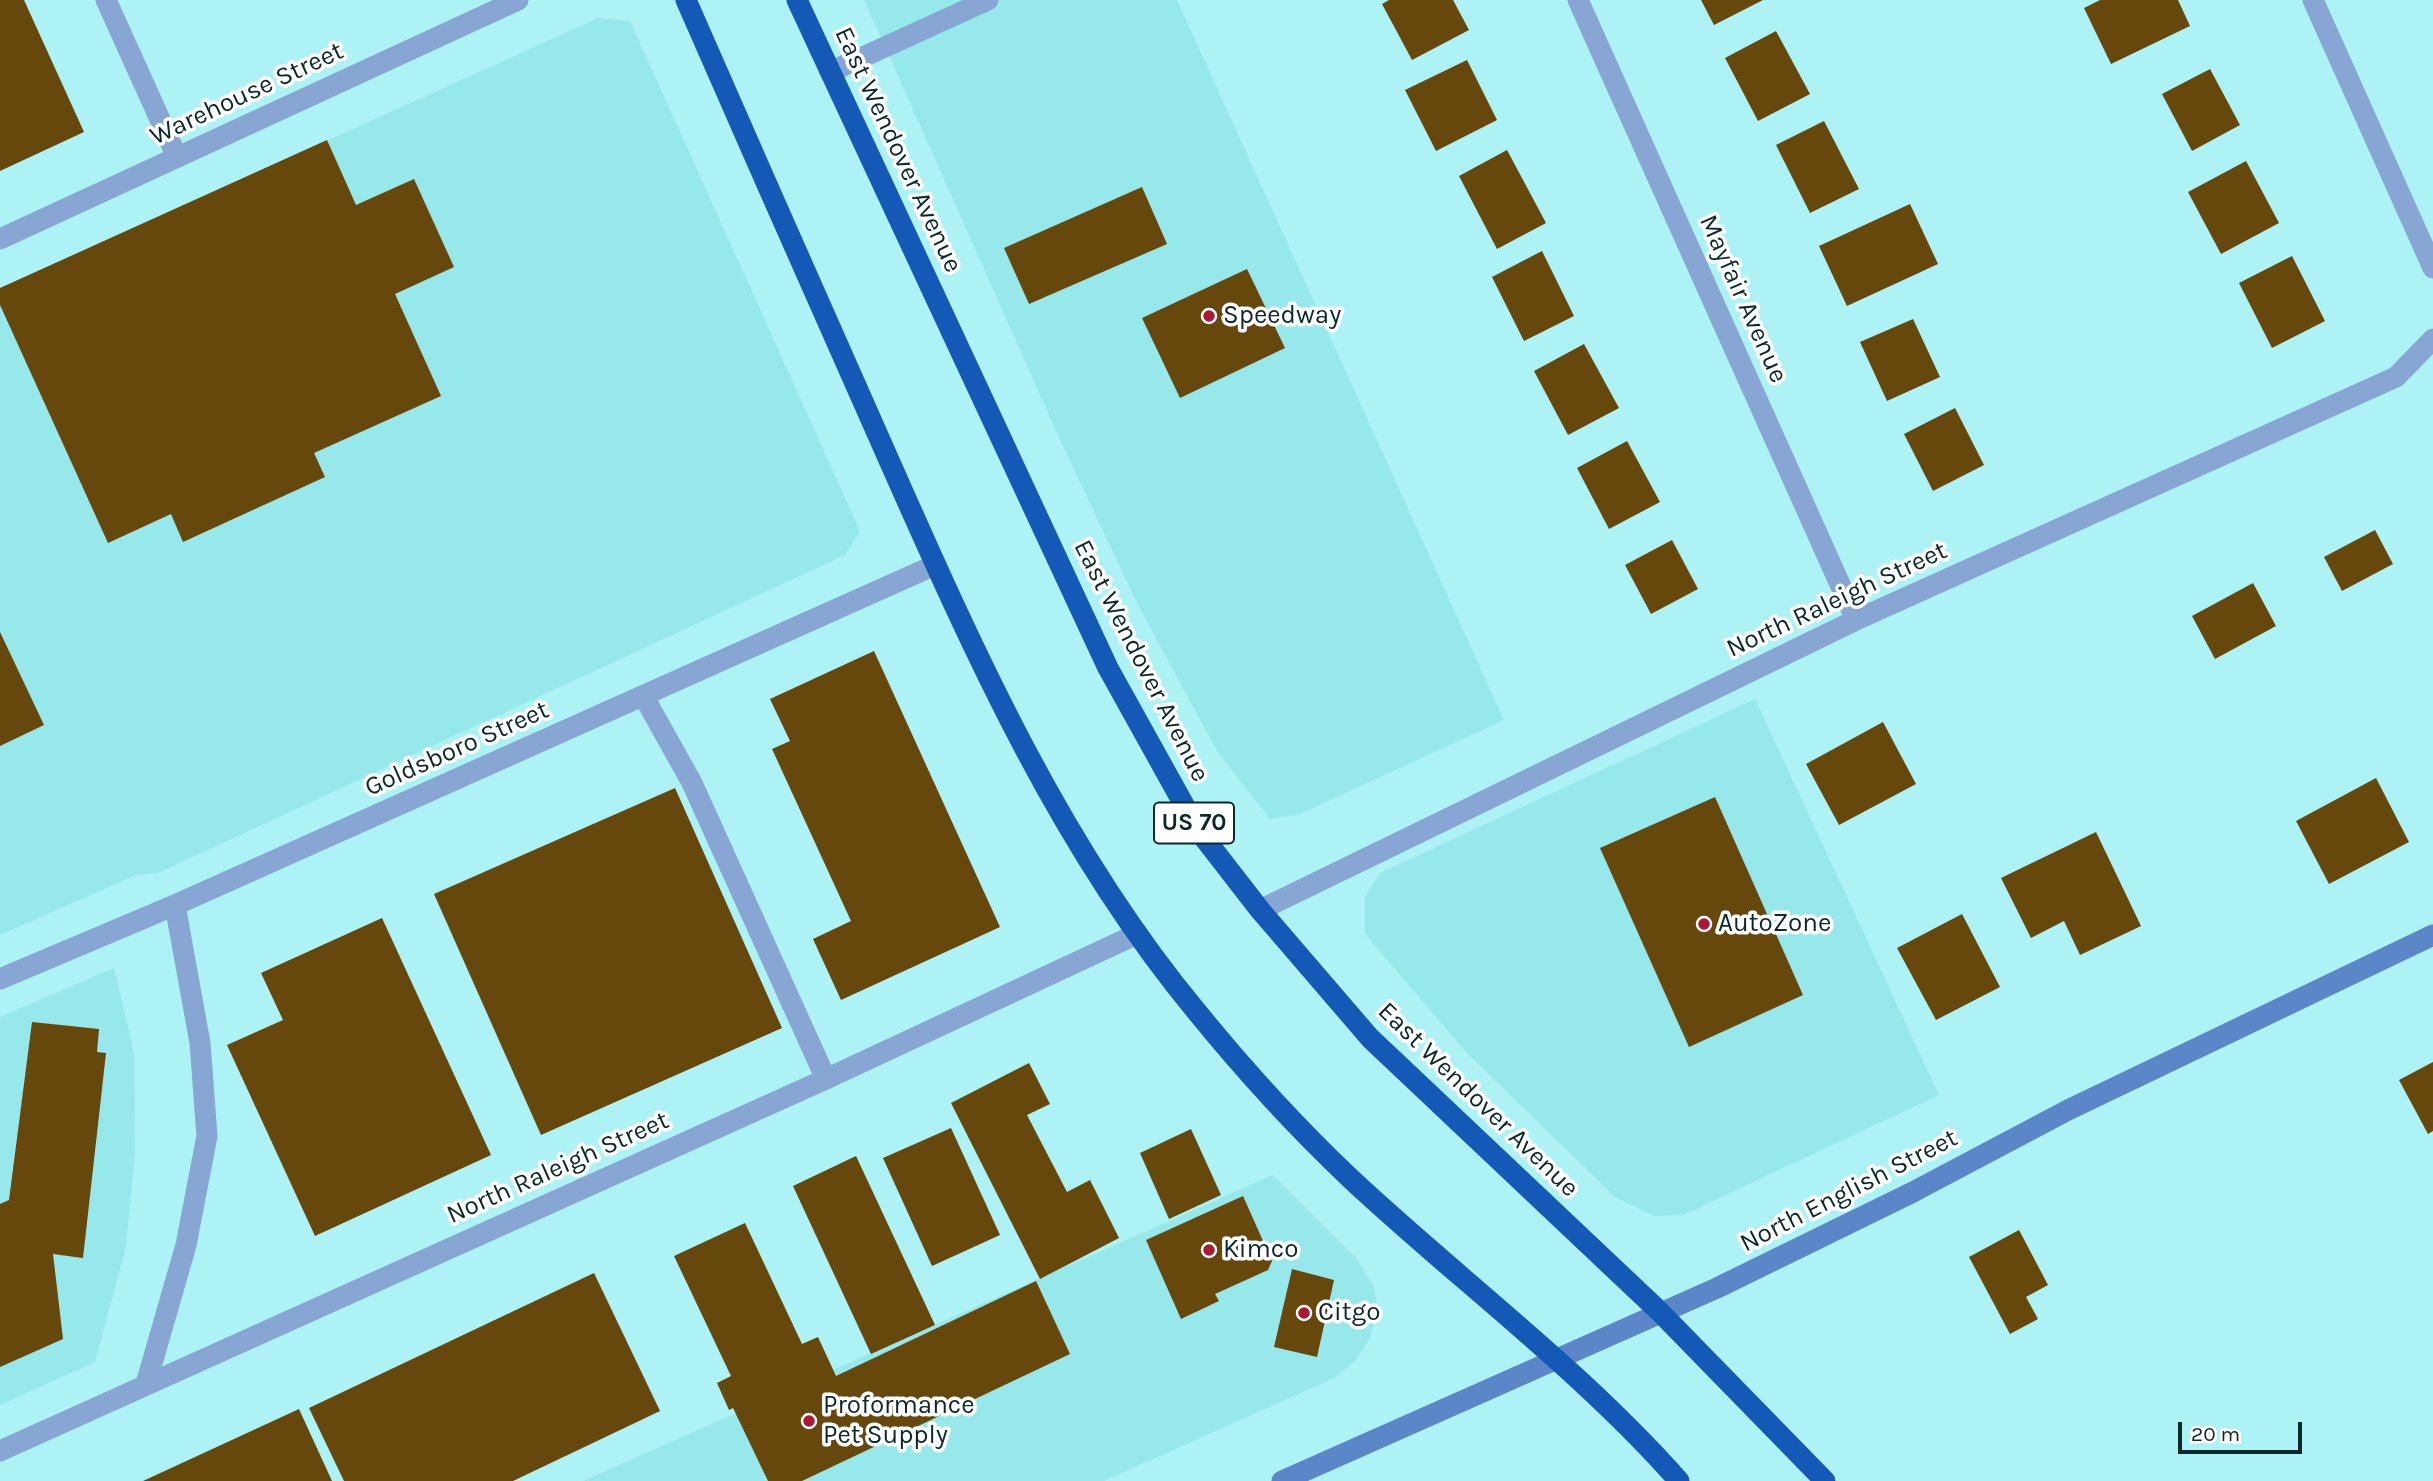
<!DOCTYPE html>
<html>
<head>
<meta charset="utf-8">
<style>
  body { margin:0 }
  #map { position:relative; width:2433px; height:1481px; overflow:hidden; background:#adf2f4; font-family:Karla,sans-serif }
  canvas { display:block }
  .scale { position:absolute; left:2178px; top:1422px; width:124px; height:32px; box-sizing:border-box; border:4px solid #0c292a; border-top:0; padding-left:9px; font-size:21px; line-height:24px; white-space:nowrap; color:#0c292a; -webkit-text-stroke:5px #fff; paint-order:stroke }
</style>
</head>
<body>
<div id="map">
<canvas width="2433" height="1481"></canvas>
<div class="scale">20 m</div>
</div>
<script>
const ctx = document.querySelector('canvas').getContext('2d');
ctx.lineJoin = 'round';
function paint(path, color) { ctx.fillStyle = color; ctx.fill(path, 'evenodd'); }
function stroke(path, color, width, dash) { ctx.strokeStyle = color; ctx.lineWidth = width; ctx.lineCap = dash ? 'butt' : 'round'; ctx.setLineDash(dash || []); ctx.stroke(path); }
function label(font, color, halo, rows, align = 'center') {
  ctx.font = font + ' Karla,sans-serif'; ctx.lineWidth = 7; ctx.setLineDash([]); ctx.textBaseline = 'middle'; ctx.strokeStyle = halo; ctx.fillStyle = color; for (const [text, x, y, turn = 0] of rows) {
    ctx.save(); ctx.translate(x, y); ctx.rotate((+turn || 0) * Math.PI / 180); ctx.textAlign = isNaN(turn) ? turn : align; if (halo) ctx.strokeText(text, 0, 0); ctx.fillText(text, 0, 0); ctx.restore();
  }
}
const built = new Path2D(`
  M864 0H1177L1504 720 1300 814 1270 819 1217 751 1138 605 1063 446Z
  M598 18 630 21 860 531 845 555 158 873 136 875 0 935V289Z
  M1755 699 1939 1095 1683 1215 1654 1216 1615 1197 1467 1053 1365 934V896L1380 873Z
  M114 968 134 1053 135 1153 126 1247 95 1362 0 1405V1017Z
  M1273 1175 1357 1259 1374 1287 1378 1311 1369 1340 1354 1362 1334 1378 1104 1481H583Z`);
const building = new Path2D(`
  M0 0H24L84 132 0 171Z
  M1389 0H1453L1469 30 1412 60 1382 4Z
  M1701 0H1763L1714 25Z
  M2100 0H2178L2190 26 2111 64 2084 8Z
  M1776 31 1810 94 1758 121 1725 58Z
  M1467 60 1497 120 1436 151 1405 90Z
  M2210 69 2240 125 2192 151 2162 94Z
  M1824 121 1859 189 1810 213 1776 145Z
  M327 140 356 205 414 179 454 267 395 294 441 396 314 453 325 477 183 542 171 514 108 543 0 305V288Z
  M1507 150 1546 223 1497 249 1459 176Z
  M2246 161 2279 223 2221 254 2188 192Z
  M1142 187 1167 244 1029 304 1004 248Z
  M1910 204 1938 264 1847 306 1819 246Z
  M1542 251 1574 316 1524 341 1492 277Z
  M2292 256 2325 321 2272 348 2239 283Z
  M1247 269 1285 348 1180 398 1142 318Z
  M1913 319 1940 377 1887 401 1860 342Z
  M1584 344 1619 408 1568 435 1534 371Z
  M1955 408 1984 465 1933 491 1904 434Z
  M1627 441 1660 502 1609 529 1577 468Z
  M2375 530 2393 564 2342 591 2324 557Z
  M1672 540 1698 589 1651 614 1625 565Z
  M2253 583 2276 626 2215 659 2192 616Z
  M0 632 44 725 0 746Z
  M874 651 1000 927 841 1000 813 939 851 921 772 749 790 741 770 699Z
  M1883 722 1916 784 1839 825 1806 764Z
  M2376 778 2409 842 2329 884 2296 821Z
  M675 788 782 1028 541 1135 434 894Z
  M1715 797 1803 995 1689 1047 1600 848Z
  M2096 832 2141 926 2080 955 2064 921 2031 938 2001 878Z
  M1962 914 2000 987 1936 1020 1897 948Z
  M382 918 491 1155 315 1236 227 1045 283 1020 261 973Z
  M32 1022 99 1029 97 1052 106 1053 83 1258 53 1254 63 1339 0 1367V1204L9 1200Z
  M2433 1062V1131L2428 1134 2399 1080Z
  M1029 1063 1050 1104 1027 1115 1067 1192 1090 1180 1119 1238 1040 1279 951 1103Z
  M951 1128 1000 1235 932 1266 883 1158Z
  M1191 1129 1221 1195 1169 1219 1140 1153Z
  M856 1156 935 1325 871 1354 793 1186Z
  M1243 1196 1272 1261 1268 1270 1215 1294 1219 1301 1181 1319 1146 1240Z
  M745 1223 802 1344 818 1337 836 1376 1036 1281 1070 1354 802 1481H768L733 1408 729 1410 717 1383 731 1376 674 1256Z
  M2019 1230 2048 1285 2026 1297 2038 1319 2010 1334 1969 1257Z
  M1292 1269 1334 1280 1317 1357 1274 1347Z
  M594 1273 660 1411 513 1481H344L309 1408Z
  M299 1409 332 1481H143Z`);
const lane = new Path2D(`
  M106 0 177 157
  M830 72 988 0
  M644 697 692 783 826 1079
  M146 1384 186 1245 207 1136 200 1043 175 905`);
const street = new Path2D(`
  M1578 0 1856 620
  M2313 0 2433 268
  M0 239 518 0
  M1260 910 1856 620 2396 377 2433 339
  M0 979 175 905 935 565
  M0 1451 826 1079 1137 934`);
const secondary = new Path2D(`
  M1282 1481 1717 1288 1913 1192 2068 1110 2433 935`);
const highway = new Path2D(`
  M686 0C753 153 820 305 888 458 974 652 1060 847 1197 1012 1245 1071 1296 1127 1351 1179 1459 1280 1580 1369 1679 1481
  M797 0 1108 668 1198 830 1260 910 1370 1038 1660 1312 1825 1481`);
const markers = [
  [1209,316,7,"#ac1735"],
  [1704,924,7,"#ac1735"],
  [1209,1250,7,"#ac1735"],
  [1304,1313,7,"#ac1735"],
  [809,1421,7,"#ac1735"]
];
const shields = [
  [1194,823,80]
];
const shieldNames = [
  ["US 70",1194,823]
];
const streetNames = [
  ["Warehouse Street",247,94,-25],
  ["East Wendover Avenue",898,150,65],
  ["Mayfair Avenue",1743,299,66],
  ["North Raleigh Street",1837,600,-25],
  ["East Wendover Avenue",1141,661,63],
  ["Goldsboro Street",457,749,-24],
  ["East Wendover Avenue",1478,1100,44],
  ["North Raleigh Street",558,1168,-24],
  ["North English Street",1849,1191,-27]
];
const poiNames = [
  ["Speedway",1223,316],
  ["AutoZone",1718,924],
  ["Kimco",1223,1250],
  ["Citgo",1318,1313],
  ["Proformance",823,1406],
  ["Pet Supply",823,1436]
];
paint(built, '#97e8ea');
paint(building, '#66470c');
stroke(lane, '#88a6d3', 21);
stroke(street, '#88a6d3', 21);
stroke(secondary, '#5b87c8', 21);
stroke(highway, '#1559b7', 21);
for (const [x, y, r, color] of markers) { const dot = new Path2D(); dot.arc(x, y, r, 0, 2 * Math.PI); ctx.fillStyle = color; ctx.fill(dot); stroke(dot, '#fff', 2.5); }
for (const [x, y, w] of shields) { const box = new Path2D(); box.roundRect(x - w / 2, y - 20.5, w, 41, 5); ctx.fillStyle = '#fff'; ctx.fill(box); stroke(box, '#0c292a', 2); }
label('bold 24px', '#0c292a', null, shieldNames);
label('26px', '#0c292a', '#fff', streetNames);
label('26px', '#0c292a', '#fff', poiNames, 'left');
</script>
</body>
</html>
